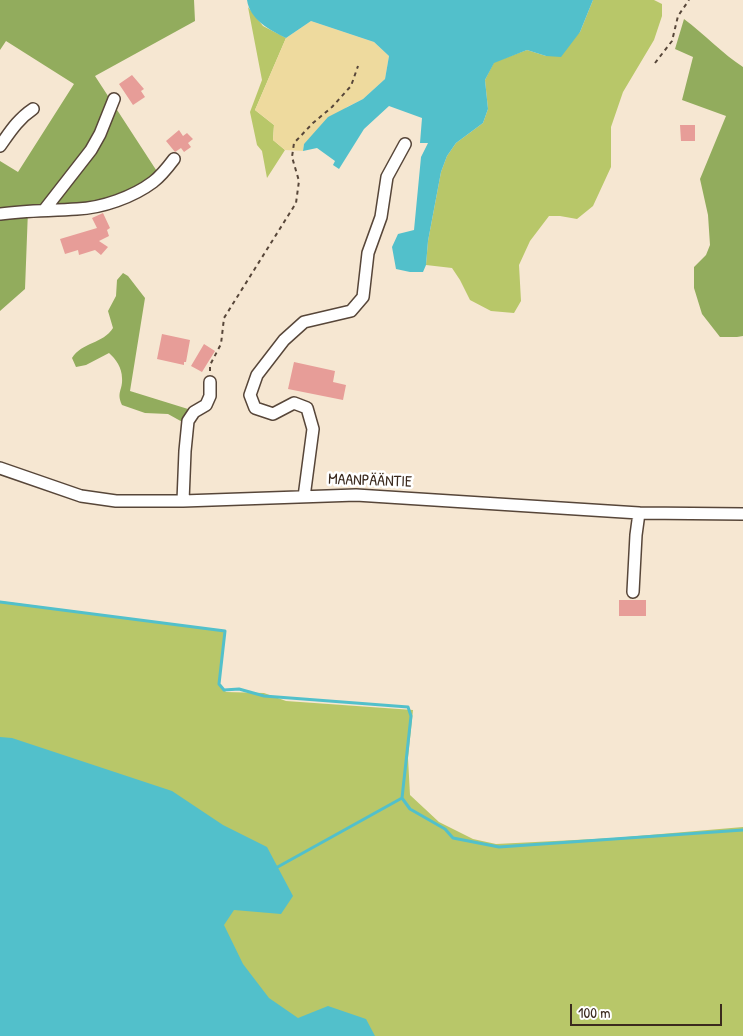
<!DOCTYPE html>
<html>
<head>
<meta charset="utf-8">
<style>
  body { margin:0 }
  #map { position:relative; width:743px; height:1036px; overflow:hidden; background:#f6e7d2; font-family:"Patrick Hand",sans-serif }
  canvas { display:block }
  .scale { position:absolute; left:570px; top:1004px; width:152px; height:22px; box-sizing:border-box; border:2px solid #3b2a1e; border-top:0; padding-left:6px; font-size:15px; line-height:18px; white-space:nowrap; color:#3b2a1e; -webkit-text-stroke:4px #fff; paint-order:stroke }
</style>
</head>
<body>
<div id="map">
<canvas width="743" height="1036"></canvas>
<div class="scale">100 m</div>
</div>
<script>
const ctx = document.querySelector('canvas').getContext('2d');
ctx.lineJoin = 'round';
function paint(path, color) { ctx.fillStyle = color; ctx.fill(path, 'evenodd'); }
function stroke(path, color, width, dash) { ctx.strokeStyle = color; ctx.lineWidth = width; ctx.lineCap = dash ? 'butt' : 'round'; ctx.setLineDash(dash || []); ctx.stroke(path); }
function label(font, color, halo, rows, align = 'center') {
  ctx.font = font + ' "Patrick Hand",sans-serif'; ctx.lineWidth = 5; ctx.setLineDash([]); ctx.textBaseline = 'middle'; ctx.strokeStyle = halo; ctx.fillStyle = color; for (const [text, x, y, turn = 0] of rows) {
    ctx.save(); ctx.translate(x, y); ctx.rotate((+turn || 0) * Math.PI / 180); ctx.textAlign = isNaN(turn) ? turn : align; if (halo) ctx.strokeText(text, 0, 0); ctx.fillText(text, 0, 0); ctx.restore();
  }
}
const green = new Path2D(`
  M593 0H654L662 4V16L654 40 623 92 611 127V167L593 206 577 219 560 216H549L530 241 519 265 521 301 514 313 491 311 470 300 460 280 452 268 426 265 428 241 441 172 447 156 456 143 483 123 488 109 485 80 494 62 527 50 546 56 580 32Z
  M248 7 263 26 286 38 255 110 274 125 273 140 285 150 267 178 262 151 257 145 250 112 262 80Z
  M0 601 225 631 219 684 226 692 264 693 286 701 413 710 408 758 410 795 439 822 473 839 496 844 614 838 743 827V1036H319L0 824Z`);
const forest = new Path2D(`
  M0 0H194L195 21 95 76 160 176 102 206 28 210 25 289 0 311V161L18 172 74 84 6 41 0 50Z
  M684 19C704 34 723 54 743 67V336L737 337H720L702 314 694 288V267L706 255 710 245 708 215 700 179 726 116 682 100 693 57 675 49Z
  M123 273 128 276 145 298 130 391 188 409 186 424 168 414 145 413 122 405C116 392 123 390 122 378 122 368 116 359 109 353L86 365 76 367 72 358C82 342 103 344 113 328L108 311 116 296 117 280Z`);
const sand = new Path2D(`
  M311 21 374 42 389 56 385 79 363 99 347 107 304 144 303 151 285 150 273 140 274 125 255 110 286 38Z`);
const water = new Path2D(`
  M247 0H593L580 32 561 57 546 56 527 50 494 63 485 80 488 109 483 123 456 143 447 156 441 172 428 241 426 265 423 272H410L396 269 392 247 398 234 414 230 421 157 428 143H420L422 118 389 106 364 129 339 169 333 165 335 161 317 148 303 151 304 144 328 117 363 99 385 79 389 56 374 42 311 21 286 38C270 30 250 20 247 0Z
  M0 737 12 738 172 791 223 825 267 847 293 896 281 914 234 910 224 925 243 964 269 998 298 1018 328 1006 366 1019 375 1036H0Z`);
const stream = new Path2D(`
  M0 602 225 631 219 684 224 690 239 689 264 696 408 707 411 716 402 798 410 809 445 829 453 838 499 847 743 830
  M274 869 402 798`);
const building = new Path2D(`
  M132 75 144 89 141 91 145 97 133 105 119 84Z
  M680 125H695V141H681Z
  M179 130 183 136 187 133 193 139 188 143 191 147 184 152 181 148 175 152 166 141Z
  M103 213 110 228 107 230 109 236 99 241 108 247 101 255 95 250 79 255 78 250 65 254 60 239 97 228 92 218Z
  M162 334 190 340 186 362H184V365L157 359Z
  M204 344 215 351 202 372 191 366Z
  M294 362 335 371 333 382 346 385 343 400 288 389Z
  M619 600H646V616H619Z`);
const path = new Path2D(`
  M655 63 672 41 678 16 689 0
  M210 371V365L221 344 224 318 296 203 299 181 292 157 294 143 313 123 332 107 351 86 358 66`);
const minor = new Path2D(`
  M0 146C10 132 18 119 33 109
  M45 209 91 150 100 134 114 99
  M0 214C26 210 51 211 77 209 102 208 133 197 153 182 161 176 168 167 174 159
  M0 468 81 496 116 501H183L356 495 639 513 743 514
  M304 497 313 429 307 408 294 403 273 414 255 408 250 395 257 375 284 340 304 322 351 311 363 297 368 253 381 217 387 177 405 144
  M183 501 185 451 188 421 194 412 206 405 210 396V382
  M633 592 636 535 639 513`);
const streetNames = [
  ["MAANPÄÄNTIE",370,481,2]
];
paint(green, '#b8c769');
paint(forest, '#92ac5d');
paint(sand, '#eeda9e');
paint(water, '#52c0cb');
stroke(stream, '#52c0cb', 3);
paint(building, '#e79d98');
stroke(minor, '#574639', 14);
stroke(path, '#574639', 2, [4, 4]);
stroke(minor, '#fff', 11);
label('16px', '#3b2a1e', '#fff', streetNames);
</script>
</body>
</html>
